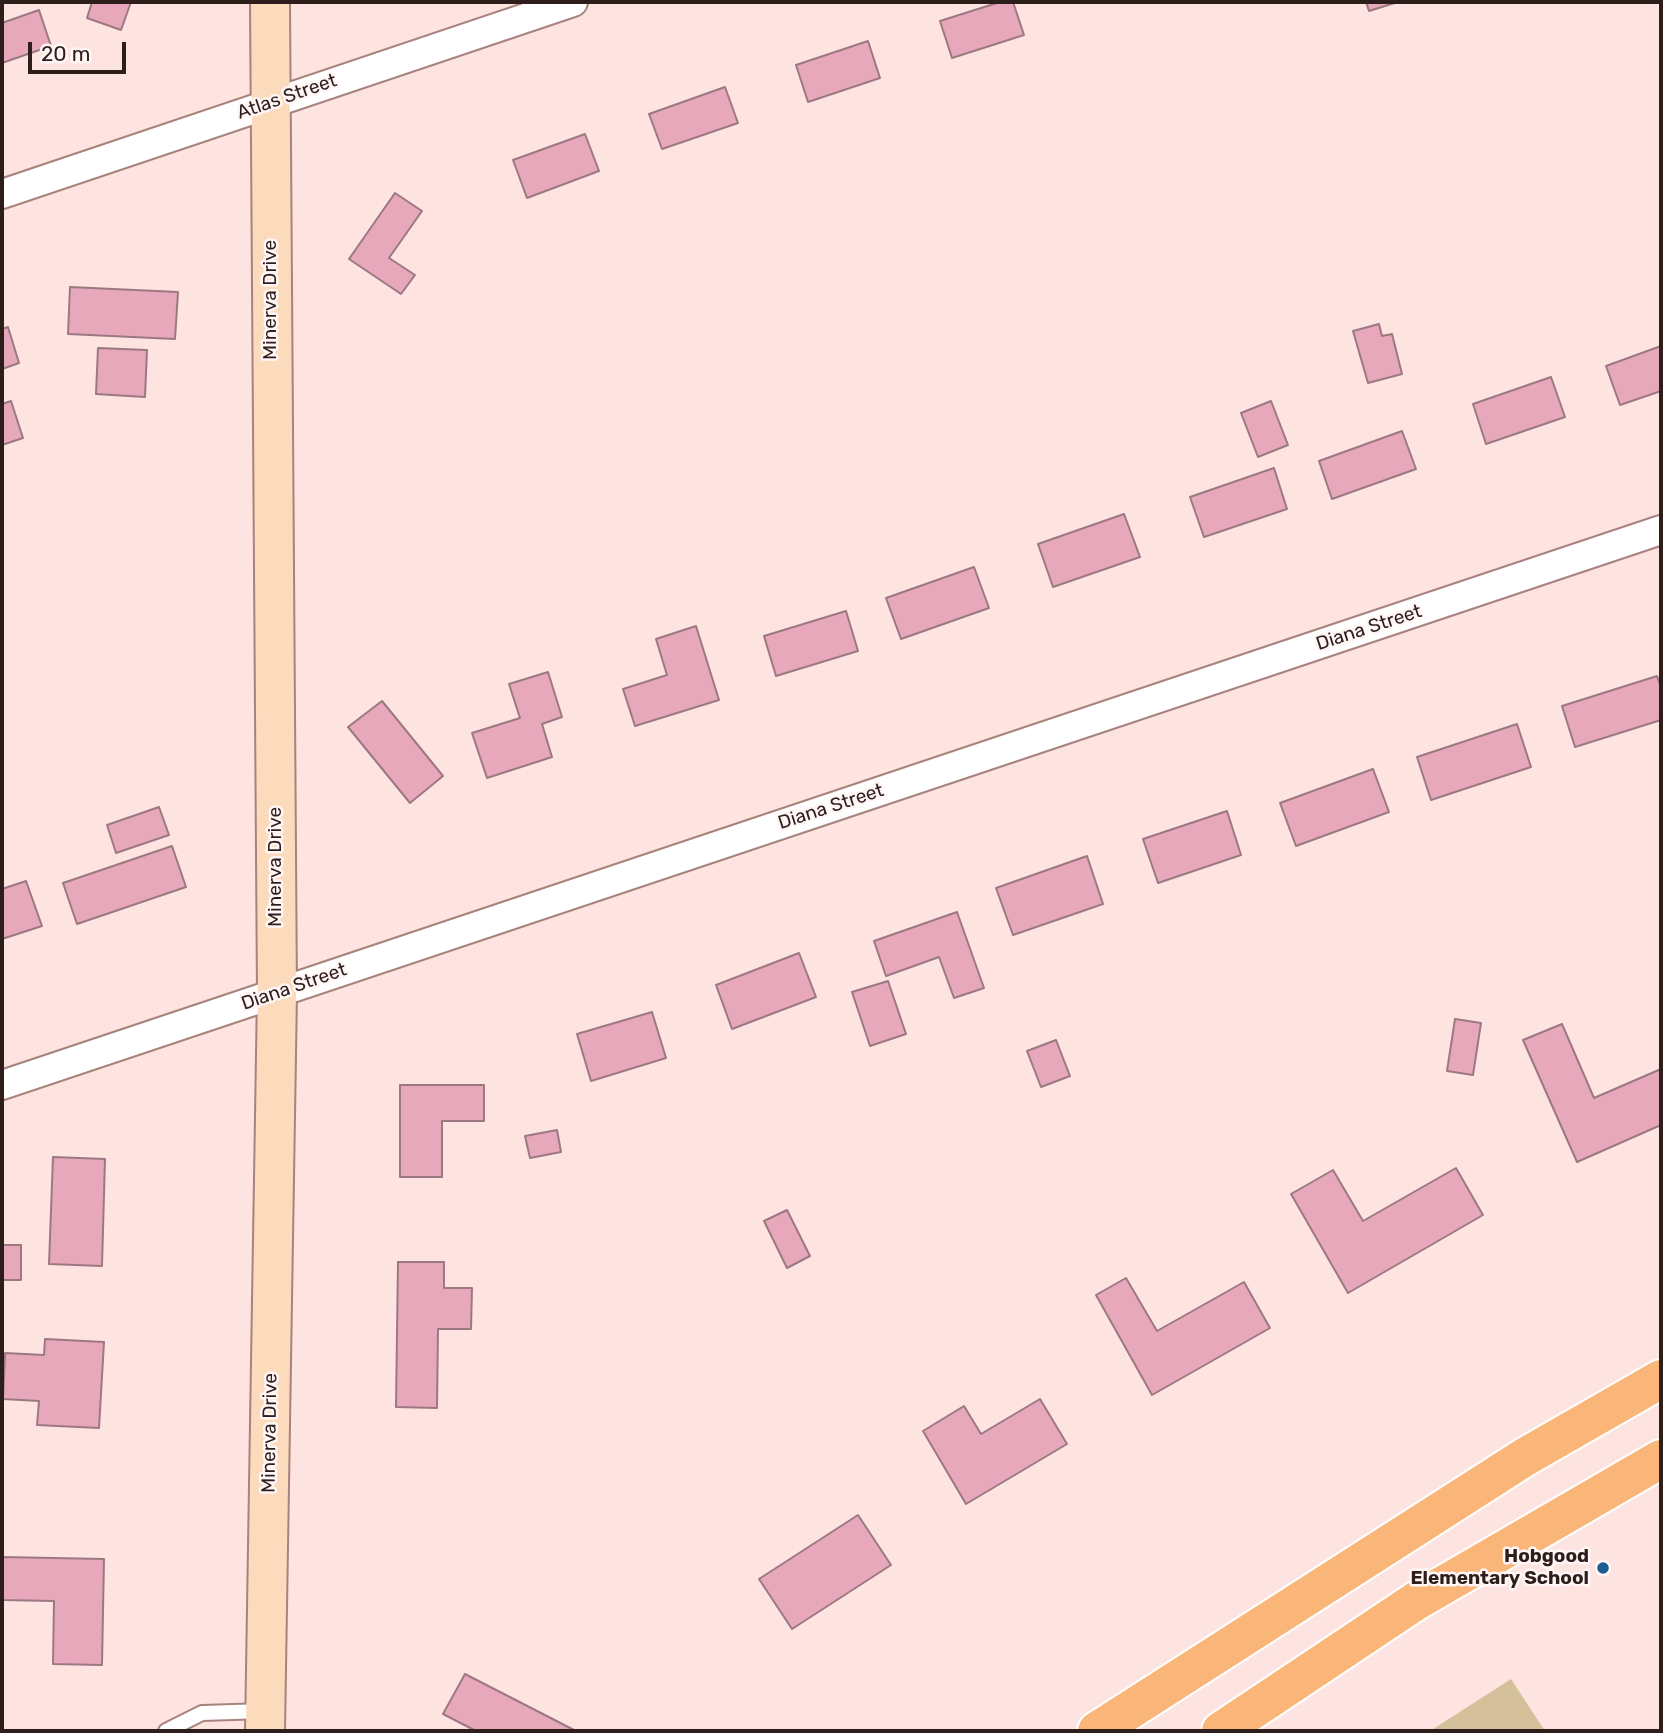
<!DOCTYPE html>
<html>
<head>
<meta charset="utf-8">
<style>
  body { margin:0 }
  #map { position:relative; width:1663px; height:1733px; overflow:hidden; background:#fee4e1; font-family:Rubik,sans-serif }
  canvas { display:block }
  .frame { position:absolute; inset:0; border:4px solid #2d1e1c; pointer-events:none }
  .scale { position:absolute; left:28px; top:42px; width:98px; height:32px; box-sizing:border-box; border:4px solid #2d1e1c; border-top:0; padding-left:9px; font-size:21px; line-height:24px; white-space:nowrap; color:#2d1e1c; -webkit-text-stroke:5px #fff6f5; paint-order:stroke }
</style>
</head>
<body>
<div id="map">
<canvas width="1663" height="1733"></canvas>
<div class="frame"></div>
<div class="scale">20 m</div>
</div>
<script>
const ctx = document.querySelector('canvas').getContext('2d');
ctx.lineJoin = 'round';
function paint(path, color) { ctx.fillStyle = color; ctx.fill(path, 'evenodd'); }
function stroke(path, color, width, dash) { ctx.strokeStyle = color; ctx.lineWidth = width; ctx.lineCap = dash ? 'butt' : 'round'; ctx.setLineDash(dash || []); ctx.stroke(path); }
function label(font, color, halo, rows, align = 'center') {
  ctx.font = font + ' Rubik,sans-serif'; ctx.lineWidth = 5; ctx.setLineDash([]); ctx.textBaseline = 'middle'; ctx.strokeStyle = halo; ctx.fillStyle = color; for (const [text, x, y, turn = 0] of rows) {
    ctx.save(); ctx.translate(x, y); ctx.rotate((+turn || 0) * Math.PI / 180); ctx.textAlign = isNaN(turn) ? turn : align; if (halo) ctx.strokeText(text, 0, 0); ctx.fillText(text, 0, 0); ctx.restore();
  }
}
const green = new Path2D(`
  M1511 1679 1545 1731H1430Z`);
const building = new Path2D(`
  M92 2H131L121 30 87 18Z
  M1000 2H1013L1024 35 952 58 940 21Z
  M1366 2H1398L1369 11Z
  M39 10 51 46 2 63V23Z
  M868 41 880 78 808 102 796 65Z
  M725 87 738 123 662 149 649 114Z
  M585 134 599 171 527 198 513 160Z
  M395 193 422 211 389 258 415 275 401 294 349 259Z
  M70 287 178 292 175 339 68 334Z
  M1379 324 1382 336 1392 334 1402 374 1368 383 1353 331Z
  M8 327 19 363 2 369V329Z
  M1661 346V391L1620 405 1606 366Z
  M98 348 147 350 145 397 96 394Z
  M1551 377 1565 417 1486 444 1473 404Z
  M11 401 23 438 2 445V404Z
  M1271 401 1288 445 1258 457 1241 413Z
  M1402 431 1416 469 1332 499 1319 461Z
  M1274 468 1287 509 1204 537 1190 497Z
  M1124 514 1140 557 1053 587 1038 544Z
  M974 567 989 608 901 639 886 598Z
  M846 611 858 651 776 676 764 636Z
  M696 626 719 700 635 726 623 689 667 675 656 639Z
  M548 672 562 717 542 724 552 757 487 778 472 733 520 718 509 684Z
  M1657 676 1661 688V720L1575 747 1562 706Z
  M382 701 443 776 410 803 348 727Z
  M1517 724 1531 767 1431 800 1417 757Z
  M1373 769 1389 812 1296 846 1280 803Z
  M159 807 169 835 116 853 107 825Z
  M1227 811 1241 855 1158 883 1143 839Z
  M172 846 186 887 77 924 63 883Z
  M1087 856 1103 904 1013 935 996 888Z
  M26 881 42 926 2 939V889Z
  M957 912 984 988 954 998 939 957 886 976 874 941Z
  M799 953 816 997 732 1029 716 985Z
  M888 981 906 1034 870 1046 852 992Z
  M652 1012 666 1058 591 1081 577 1034Z
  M1455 1019 1481 1023 1473 1075 1447 1071Z
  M1562 1024 1594 1098 1661 1069V1125L1577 1162 1523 1040Z
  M1056 1040 1070 1076 1041 1087 1027 1051Z
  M400 1085H484V1121H442V1177H400Z
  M557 1130 561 1152 530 1158 525 1136Z
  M53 1157 105 1159 102 1266 49 1264Z
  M1456 1168 1483 1215 1348 1293 1291 1194 1333 1170 1363 1221Z
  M787 1210 810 1256 787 1268 764 1221Z
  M2 1245H21V1280H2Z
  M398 1262H444V1288H472L471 1329H438L437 1408 396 1407Z
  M1126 1278 1157 1331 1244 1282 1270 1328 1152 1395 1096 1295Z
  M45 1339 104 1342 99 1428 37 1425 39 1401 3 1399 5 1353 44 1355Z
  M1040 1399 1067 1444 966 1504 923 1431 964 1406 981 1434Z
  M858 1515 891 1565 792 1629 759 1579Z
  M2 1557 104 1559 102 1665 53 1664 54 1601 2 1600Z
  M465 1674 576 1731H476L443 1714Z`);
const lane = new Path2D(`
  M166 1731 202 1713 265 1711`);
const street = new Path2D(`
  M2 194 573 2
  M2 1085 1661 530`);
const secondary = new Path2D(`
  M265 1731 277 993 270 2`);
const primary = new Path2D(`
  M1097 1731 1525 1457 1661 1379
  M1221 1731 1416 1601 1661 1459`);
const markers = [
  [1603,1568,7,"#1b5c91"]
];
const streetNames = [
  ["Atlas Street",287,97,-19],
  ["Minerva Drive",271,300,-90],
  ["Diana Street",1369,628,-18],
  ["Diana Street",831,807,-18],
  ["Minerva Drive",276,867,-90],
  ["Diana Street",294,987,-19],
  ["Minerva Drive",270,1433,-89]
];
const poiNames = [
  ["Hobgood",1589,1557],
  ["Elementary School",1589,1579]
];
paint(green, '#d4c19c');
paint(building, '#e8a8bb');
stroke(building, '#9c7883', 2);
stroke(lane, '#a8827d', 18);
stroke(street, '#a8827d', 32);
stroke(secondary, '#a8827d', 42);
stroke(primary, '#fff', 42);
stroke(lane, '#fff', 14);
stroke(street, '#fff', 28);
stroke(secondary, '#fcdabc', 38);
stroke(primary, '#fab579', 38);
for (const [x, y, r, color] of markers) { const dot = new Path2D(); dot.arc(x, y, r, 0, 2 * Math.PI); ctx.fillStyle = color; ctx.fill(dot); stroke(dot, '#fff6f5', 2.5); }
label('19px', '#2d1e1c', '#fff6f5', streetNames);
label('bold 19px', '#2d1e1c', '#fff6f5', poiNames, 'right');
</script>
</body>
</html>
